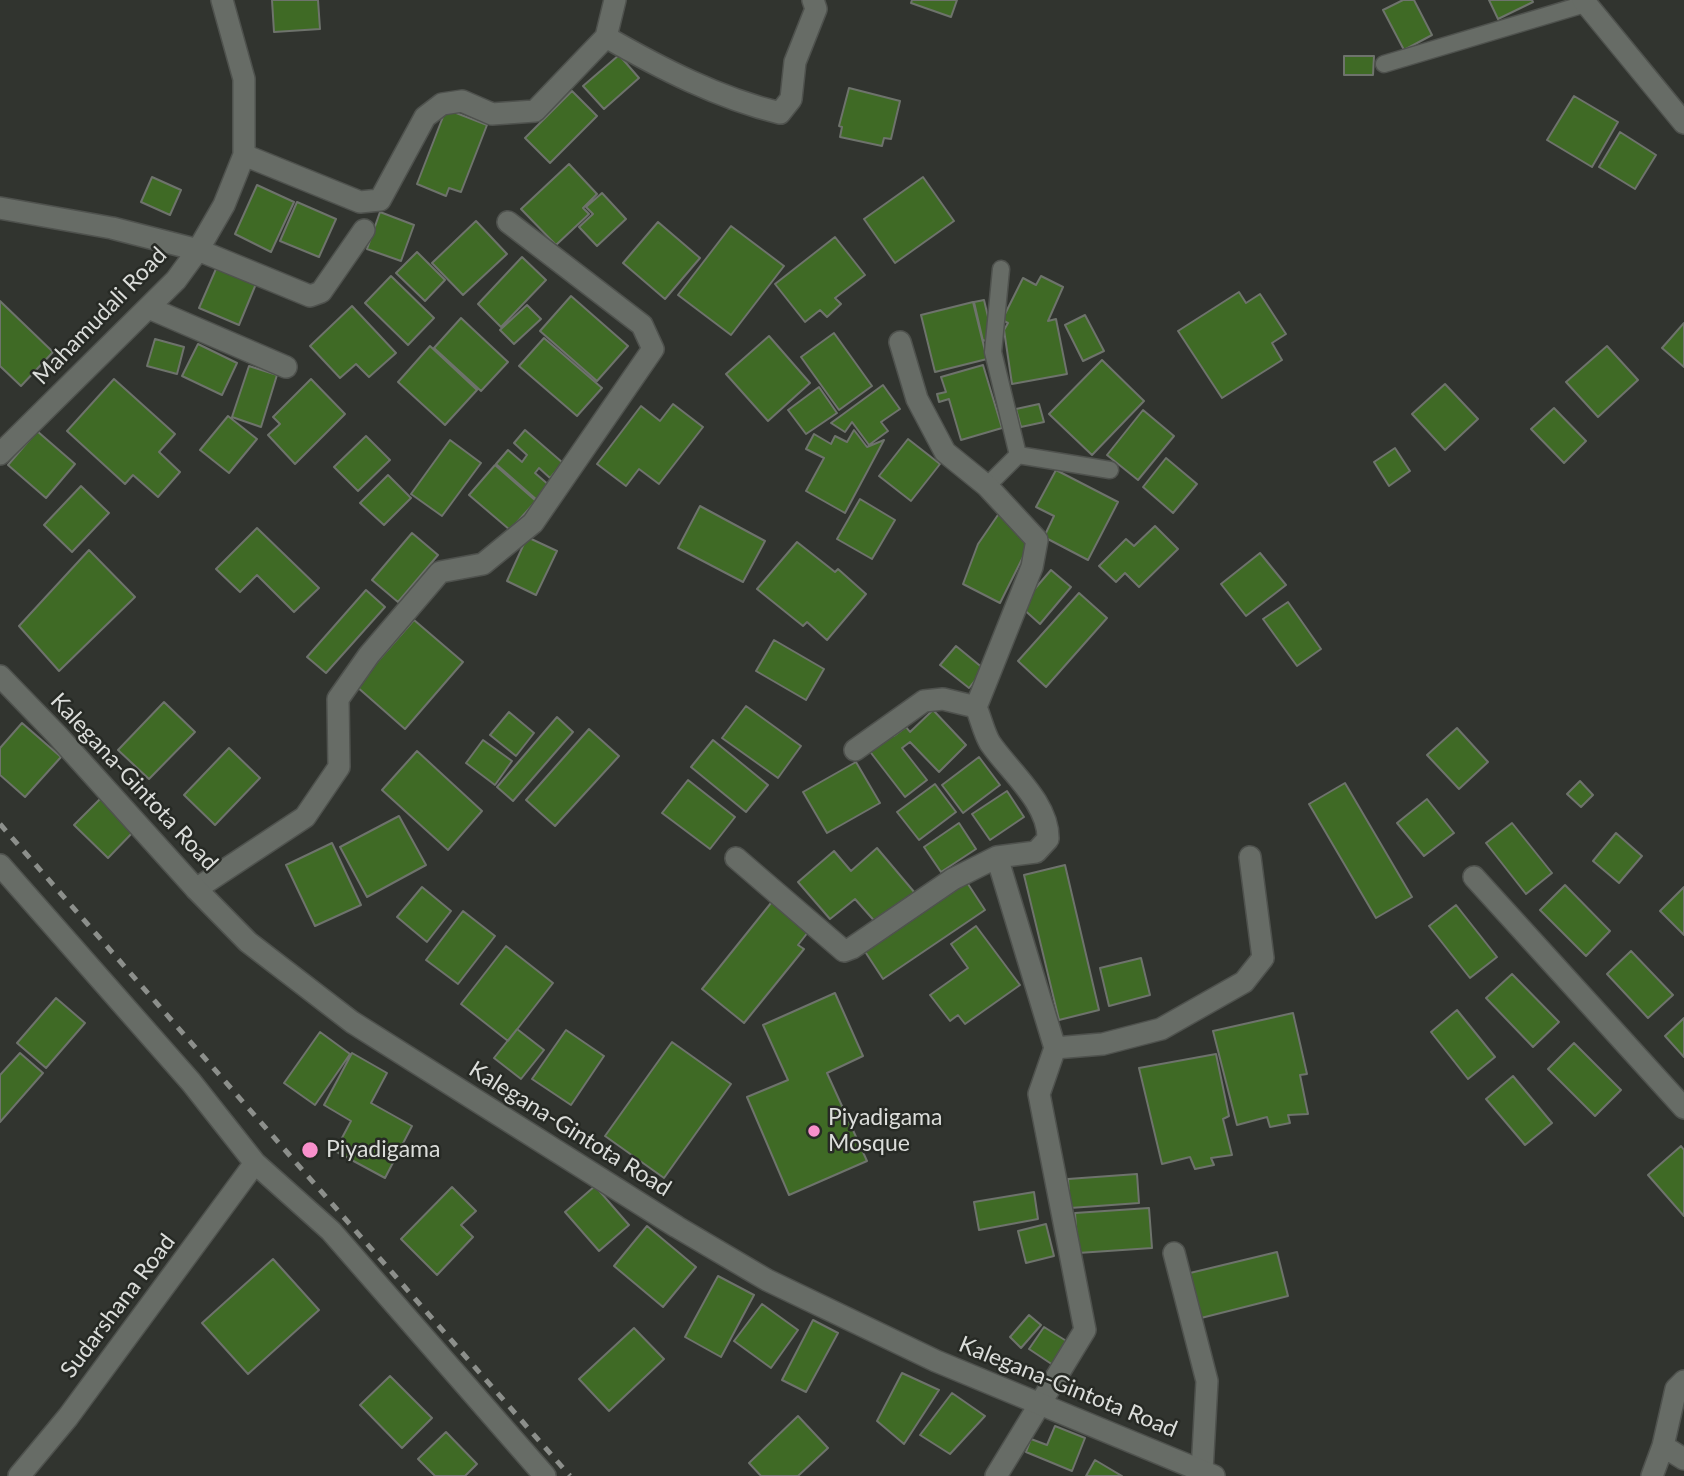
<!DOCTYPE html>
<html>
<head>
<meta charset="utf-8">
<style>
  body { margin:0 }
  canvas { display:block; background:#31342f }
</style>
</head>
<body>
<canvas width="1684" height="1476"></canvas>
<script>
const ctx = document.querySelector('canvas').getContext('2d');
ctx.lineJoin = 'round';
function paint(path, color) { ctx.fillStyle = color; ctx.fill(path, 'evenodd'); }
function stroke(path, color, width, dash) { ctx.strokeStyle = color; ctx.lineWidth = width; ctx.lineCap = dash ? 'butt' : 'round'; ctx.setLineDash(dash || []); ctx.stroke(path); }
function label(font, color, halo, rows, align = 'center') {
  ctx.font = font + ' Lato,sans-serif'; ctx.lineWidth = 5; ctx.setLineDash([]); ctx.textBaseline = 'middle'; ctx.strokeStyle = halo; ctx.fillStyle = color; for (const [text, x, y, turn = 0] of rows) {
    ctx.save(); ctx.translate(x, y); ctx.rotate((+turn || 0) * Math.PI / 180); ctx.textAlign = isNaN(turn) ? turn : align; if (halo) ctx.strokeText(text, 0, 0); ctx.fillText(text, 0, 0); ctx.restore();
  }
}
const building = new Path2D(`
  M272 0H318L320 29 274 32Z
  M912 0H957L951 17 911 3Z
  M1403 0H1414L1432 35 1404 50 1383 10Z
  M1489 0H1532L1533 2 1498 19Z
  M619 55 639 78 604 109 583 86Z
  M1344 56H1374L1373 75H1344Z
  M849 88 900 101 891 139 884 138 882 146 840 137 842 127 839 126Z
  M572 91 597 116 550 163 525 138Z
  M1574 96 1618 122 1592 167 1547 140Z
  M446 109 487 125 461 192 449 188 446 196 417 184Z
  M1620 132 1656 155 1635 189 1599 167Z
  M569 164 597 194 583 208 589 214 556 245 521 209Z
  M152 177 181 190 170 215 141 202Z
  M923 177 954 221 895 263 864 219Z
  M257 185 294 202 271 252 235 234Z
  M602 193 626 219 597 246 579 227 593 214 586 207Z
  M297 202 336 219 319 257 280 241Z
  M380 212 414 225 401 261 367 249Z
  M476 221 507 254 463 295 432 263Z
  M658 222 700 258 665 299 623 263Z
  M731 226 784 266 731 335 678 295Z
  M835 237 865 275 835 298 841 304 827 317 820 310 805 322 775 284Z
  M417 252 445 280 425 301 396 273Z
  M522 257 546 280 501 327 478 304Z
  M219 262 258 279 239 325 199 308Z
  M391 276 434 318 408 345 365 303Z
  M1041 276 1063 287 1048 321 1056 319 1067 374 1012 384 1004 330 1008 323 1002 320 1023 278 1036 285Z
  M1239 292 1246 303 1260 294 1286 334 1272 343 1282 360 1222 398 1178 331Z
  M571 296 628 346 597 381 540 331Z
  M984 300 993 338 983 341 974 302Z
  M0 301 53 352 21 386 0 366Z
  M973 302 987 359 935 372 921 315Z
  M527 305 541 319 514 344 500 330Z
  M352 306 396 353 369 377 356 364 340 378 310 346Z
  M1085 315 1104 351 1083 361 1065 325Z
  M461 318 508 362 481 391 434 348Z
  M1684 323V367L1662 348Z
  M834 333 872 386 839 410 801 357Z
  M769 336 810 383 768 421 726 374Z
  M544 338 602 388 577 416 519 366Z
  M155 339 184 347 177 374 147 366Z
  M198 344 237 363 222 395 182 376Z
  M430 346 477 390 445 425 398 382Z
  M1607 346 1638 380 1598 417 1566 382Z
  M1102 360 1144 401 1092 455 1049 414Z
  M983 365 1002 428 961 440 949 399 939 402 937 394 946 392 941 377Z
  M249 366 277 375 261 427 232 417Z
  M114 379 175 434 159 452 180 472 158 497 133 475 125 484 67 431Z
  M311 379 345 414 295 464 268 435 280 424 273 417Z
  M1445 384 1478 419 1445 450 1412 414Z
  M883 385 900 409 881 422 888 431 869 445 852 422 845 432 831 423Z
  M819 387 837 413 806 434 788 410Z
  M673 404 703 427 659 484 639 469 626 486 597 464 641 406 660 421Z
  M1039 404 1044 422 1021 427 1016 409Z
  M1554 408 1586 441 1564 463 1531 429Z
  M1143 410 1174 436 1138 480 1107 455Z
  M228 416 257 439 229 473 200 450Z
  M525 430 563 463 550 478 539 468 535 473 550 486 537 500 496 464 508 450 522 462 527 455 514 443Z
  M854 430 867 447 884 440 845 513 806 491 824 458 806 449 814 434 831 444 835 436 847 442Z
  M37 431 75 464 46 498 8 465Z
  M366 436 390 460 358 491 334 467Z
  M908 439 940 464 911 501 879 476Z
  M450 440 481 463 442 516 411 494Z
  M1395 448 1410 471 1389 486 1374 462Z
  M1166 458 1197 484 1173 513 1143 487Z
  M495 465 536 501 510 530 469 495Z
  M1056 470 1118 502 1088 560 1044 537 1054 516 1036 507Z
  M388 475 411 498 384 525 360 503Z
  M81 486 109 513 72 552 44 525Z
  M860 499 895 520 872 559 837 539Z
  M700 506 765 541 743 582 678 548Z
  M1000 512 1029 545 1000 603 963 584 978 544Z
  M1155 526 1178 549 1139 587 1125 573 1116 582 1099 566 1126 539 1134 546Z
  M257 528 319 588 294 612 257 575 240 592 216 569Z
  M412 533 438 555 398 602 372 580Z
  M527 537 557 551 536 595 507 581Z
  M797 542 835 572 838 569 866 594 827 640 807 622 803 626 757 589Z
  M89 550 135 597 59 671 19 626Z
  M1260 553 1286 585 1246 616 1221 584Z
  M1051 570 1071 587 1040 624 1020 606Z
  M366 590 385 607 326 673 307 657Z
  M1079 593 1107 618 1046 687 1018 661Z
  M1288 602 1321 649 1297 666 1263 619Z
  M414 620 463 662 405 729 356 686Z
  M774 640 824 669 806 700 756 671Z
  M956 646 984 669 969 688 940 665Z
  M164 702 195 732 149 779 118 750Z
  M746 706 801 746 778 778 722 738Z
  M933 710 966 745 939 772 910 742 902 748 927 780 905 797 868 749 890 732 894 736 906 727 910 732Z
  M509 712 534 733 516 756 490 735Z
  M557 717 573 732 513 801 497 787Z
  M22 723 61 757 25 797 0 775V748Z
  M1457 728 1488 762 1459 789 1427 755Z
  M589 729 619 756 555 826 526 800Z
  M483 740 512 761 495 785 466 763Z
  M713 740 768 785 746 812 691 767Z
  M229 748 260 778 215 825 184 795Z
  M417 751 482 811 448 850 382 790Z
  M979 757 1000 785 963 813 942 785Z
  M856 762 880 803 827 833 803 792Z
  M688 780 735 817 710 849 662 813Z
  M1580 781 1593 795 1581 807 1567 794Z
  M1345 783 1412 897 1376 918 1309 804Z
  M935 784 956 812 919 840 897 812Z
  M1007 791 1024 817 990 840 972 814Z
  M103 796 136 829 108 858 74 825Z
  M1427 799 1454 833 1424 856 1397 823Z
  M399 816 426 865 367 897 340 847Z
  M959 823 976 849 941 872 924 847Z
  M1512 823 1552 873 1526 894 1486 843Z
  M1616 833 1642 856 1619 883 1593 861Z
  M332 843 361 905 315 926 286 865Z
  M877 848 915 893 878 925 855 899 830 919 798 882 834 851 851 871Z
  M1065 865 1099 1010 1059 1020 1024 875Z
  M966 881 985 910 883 979 864 950Z
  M1565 885 1610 931 1586 956 1540 910Z
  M422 887 451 911 427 942 397 917Z
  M1684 887V935L1660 911Z
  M775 898 812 927 798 945 804 949 744 1023 702 989Z
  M1456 905 1497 957 1470 978 1429 926Z
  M463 911 495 936 458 984 426 960Z
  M976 926 1020 985 965 1024 958 1015 950 1021 930 995 968 968 951 944Z
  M506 946 553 983 508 1041 461 1004Z
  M1631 951 1673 995 1648 1018 1607 974Z
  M1141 958 1150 995 1109 1006 1100 968Z
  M1512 974 1559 1022 1533 1047 1486 998Z
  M835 993 863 1056 827 1073 867 1161 789 1195 747 1097 788 1080 763 1025Z
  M56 998 85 1023 46 1068 17 1043Z
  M1457 1010 1495 1057 1468 1079 1431 1032Z
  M1293 1013 1307 1074 1300 1075 1308 1114 1288 1115 1290 1123 1270 1127 1267 1117 1237 1125 1213 1031Z
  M1684 1018V1057L1665 1036Z
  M517 1029 544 1050 521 1079 494 1058Z
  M566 1030 604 1056 571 1105 532 1079Z
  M320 1032 350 1054 315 1105 284 1083Z
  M672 1042 731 1084 664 1178 605 1136Z
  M1574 1043 1621 1090 1595 1116 1548 1069Z
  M20 1053 43 1073 0 1122V1075Z
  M352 1053 387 1073 371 1103 412 1126 385 1178 335 1151 351 1121 324 1105Z
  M1216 1054 1229 1116 1223 1119 1232 1155 1211 1158 1214 1165 1195 1169 1190 1157 1162 1164 1139 1068Z
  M1513 1076 1552 1123 1525 1145 1486 1099Z
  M1681 1146 1684 1150V1216L1648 1175Z
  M1137 1174 1139 1203 1070 1208 1068 1179Z
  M595 1186 629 1225 599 1251 565 1212Z
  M452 1187 476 1211 461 1225 473 1237 437 1275 401 1239Z
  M1034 1192 1038 1219 979 1230 974 1202Z
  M1149 1208 1152 1248 1078 1253 1075 1213Z
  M1046 1224 1054 1256 1026 1263 1018 1231Z
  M647 1226 696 1267 663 1307 614 1266Z
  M1277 1252 1288 1296 1201 1318 1190 1273Z
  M273 1259 319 1310 248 1374 202 1323Z
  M718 1276 754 1295 721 1357 685 1337Z
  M762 1304 798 1330 771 1368 734 1341Z
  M1029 1315 1041 1325 1021 1348 1010 1337Z
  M813 1320 838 1333 806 1392 782 1380Z
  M1044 1327 1068 1342 1053 1365 1029 1349Z
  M634 1328 664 1359 609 1411 579 1379Z
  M902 1373 939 1390 904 1444 877 1421Z
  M390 1376 432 1418 402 1448 360 1405Z
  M952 1393 985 1416 950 1454 920 1435Z
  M798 1416 828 1448 798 1476H761L749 1463Z
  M1055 1426 1085 1438 1072 1471 1026 1452 1031 1439 1047 1445Z
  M446 1432 477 1464 465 1476H435L418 1459Z
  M1095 1460 1122 1476H1086Z`);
const lane = new Path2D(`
  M1384 64 1585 4
  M1001 269 993 352 1018 455
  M987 486 1018 455 1110 470`);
const street = new Path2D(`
  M1583 0 1684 123
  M606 37C660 68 718 98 780 113L791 99 795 62 816 9 813 0
  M244 155 360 202 380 200 425 117 442 104 462 101 492 114 535 111 606 37 615 0
  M0 208 112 228 198 250 310 296 321 292 364 230
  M149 308 286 367
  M0 454 176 280 198 250 224 205 244 155V79L222 0
  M976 707C981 719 984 733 990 743 1009 771 1049 803 1048 839L1036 852 997 857 1055 1048 1039 1094 1085 1330 996 1476
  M855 750 924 701 943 699 976 707 1032 567 1037 540 987 486 945 452 917 399 900 342
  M736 858 844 951 852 948 953 879 997 857
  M0 865 191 1082 255 1163 331 1231 545 1476
  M1474 877 1684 1108
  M196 889 305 817 339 767 338 699 369 655 440 572 483 564 533 523 653 349 642 325 508 222
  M1055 1048 1103 1044 1161 1029 1244 982 1263 958 1250 857
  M1174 1253 1207 1381 1202 1471
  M1663 1446 1684 1459
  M19 1476 68 1417 255 1163
  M1652 1476 1663 1446 1676 1389 1684 1381`);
const secondary = new Path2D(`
  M0 676 57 735 196 889 248 942 352 1022 677 1227 767 1280 936 1361 1214 1476`);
const rail = new Path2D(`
  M0 824 570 1476`);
const markers = [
  [814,1131,7,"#f890cb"],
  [310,1150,9,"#f890cb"]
];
const streetNames = [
  ["Mahamudali Road",100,316,-46],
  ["Kalegana-Gintota Road",134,782,47],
  ["Kalegana-Gintota Road",570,1129,32],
  ["Sudarshana Road",118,1306,-53],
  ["Kalegana-Gintota Road",1068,1387,22]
];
const poiNames = [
  ["Piyadigama",828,1118],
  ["Mosque",828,1144],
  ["Piyadigama",326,1150]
];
paint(building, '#3f6a25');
stroke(building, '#6e736c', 2);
stroke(lane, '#4f524e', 19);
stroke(street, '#4f524e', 24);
stroke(secondary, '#4f524e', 24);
stroke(lane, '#676c66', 16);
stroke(street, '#676c66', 21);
stroke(secondary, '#676c66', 21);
stroke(rail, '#8c8f8b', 5, [9, 9]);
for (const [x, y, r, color] of markers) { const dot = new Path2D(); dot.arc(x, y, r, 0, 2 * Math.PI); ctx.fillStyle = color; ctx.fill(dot); stroke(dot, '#272a25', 2.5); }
label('23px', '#dbddda', '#272a25', streetNames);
label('23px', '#dbddda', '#272a25', poiNames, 'left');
</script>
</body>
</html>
